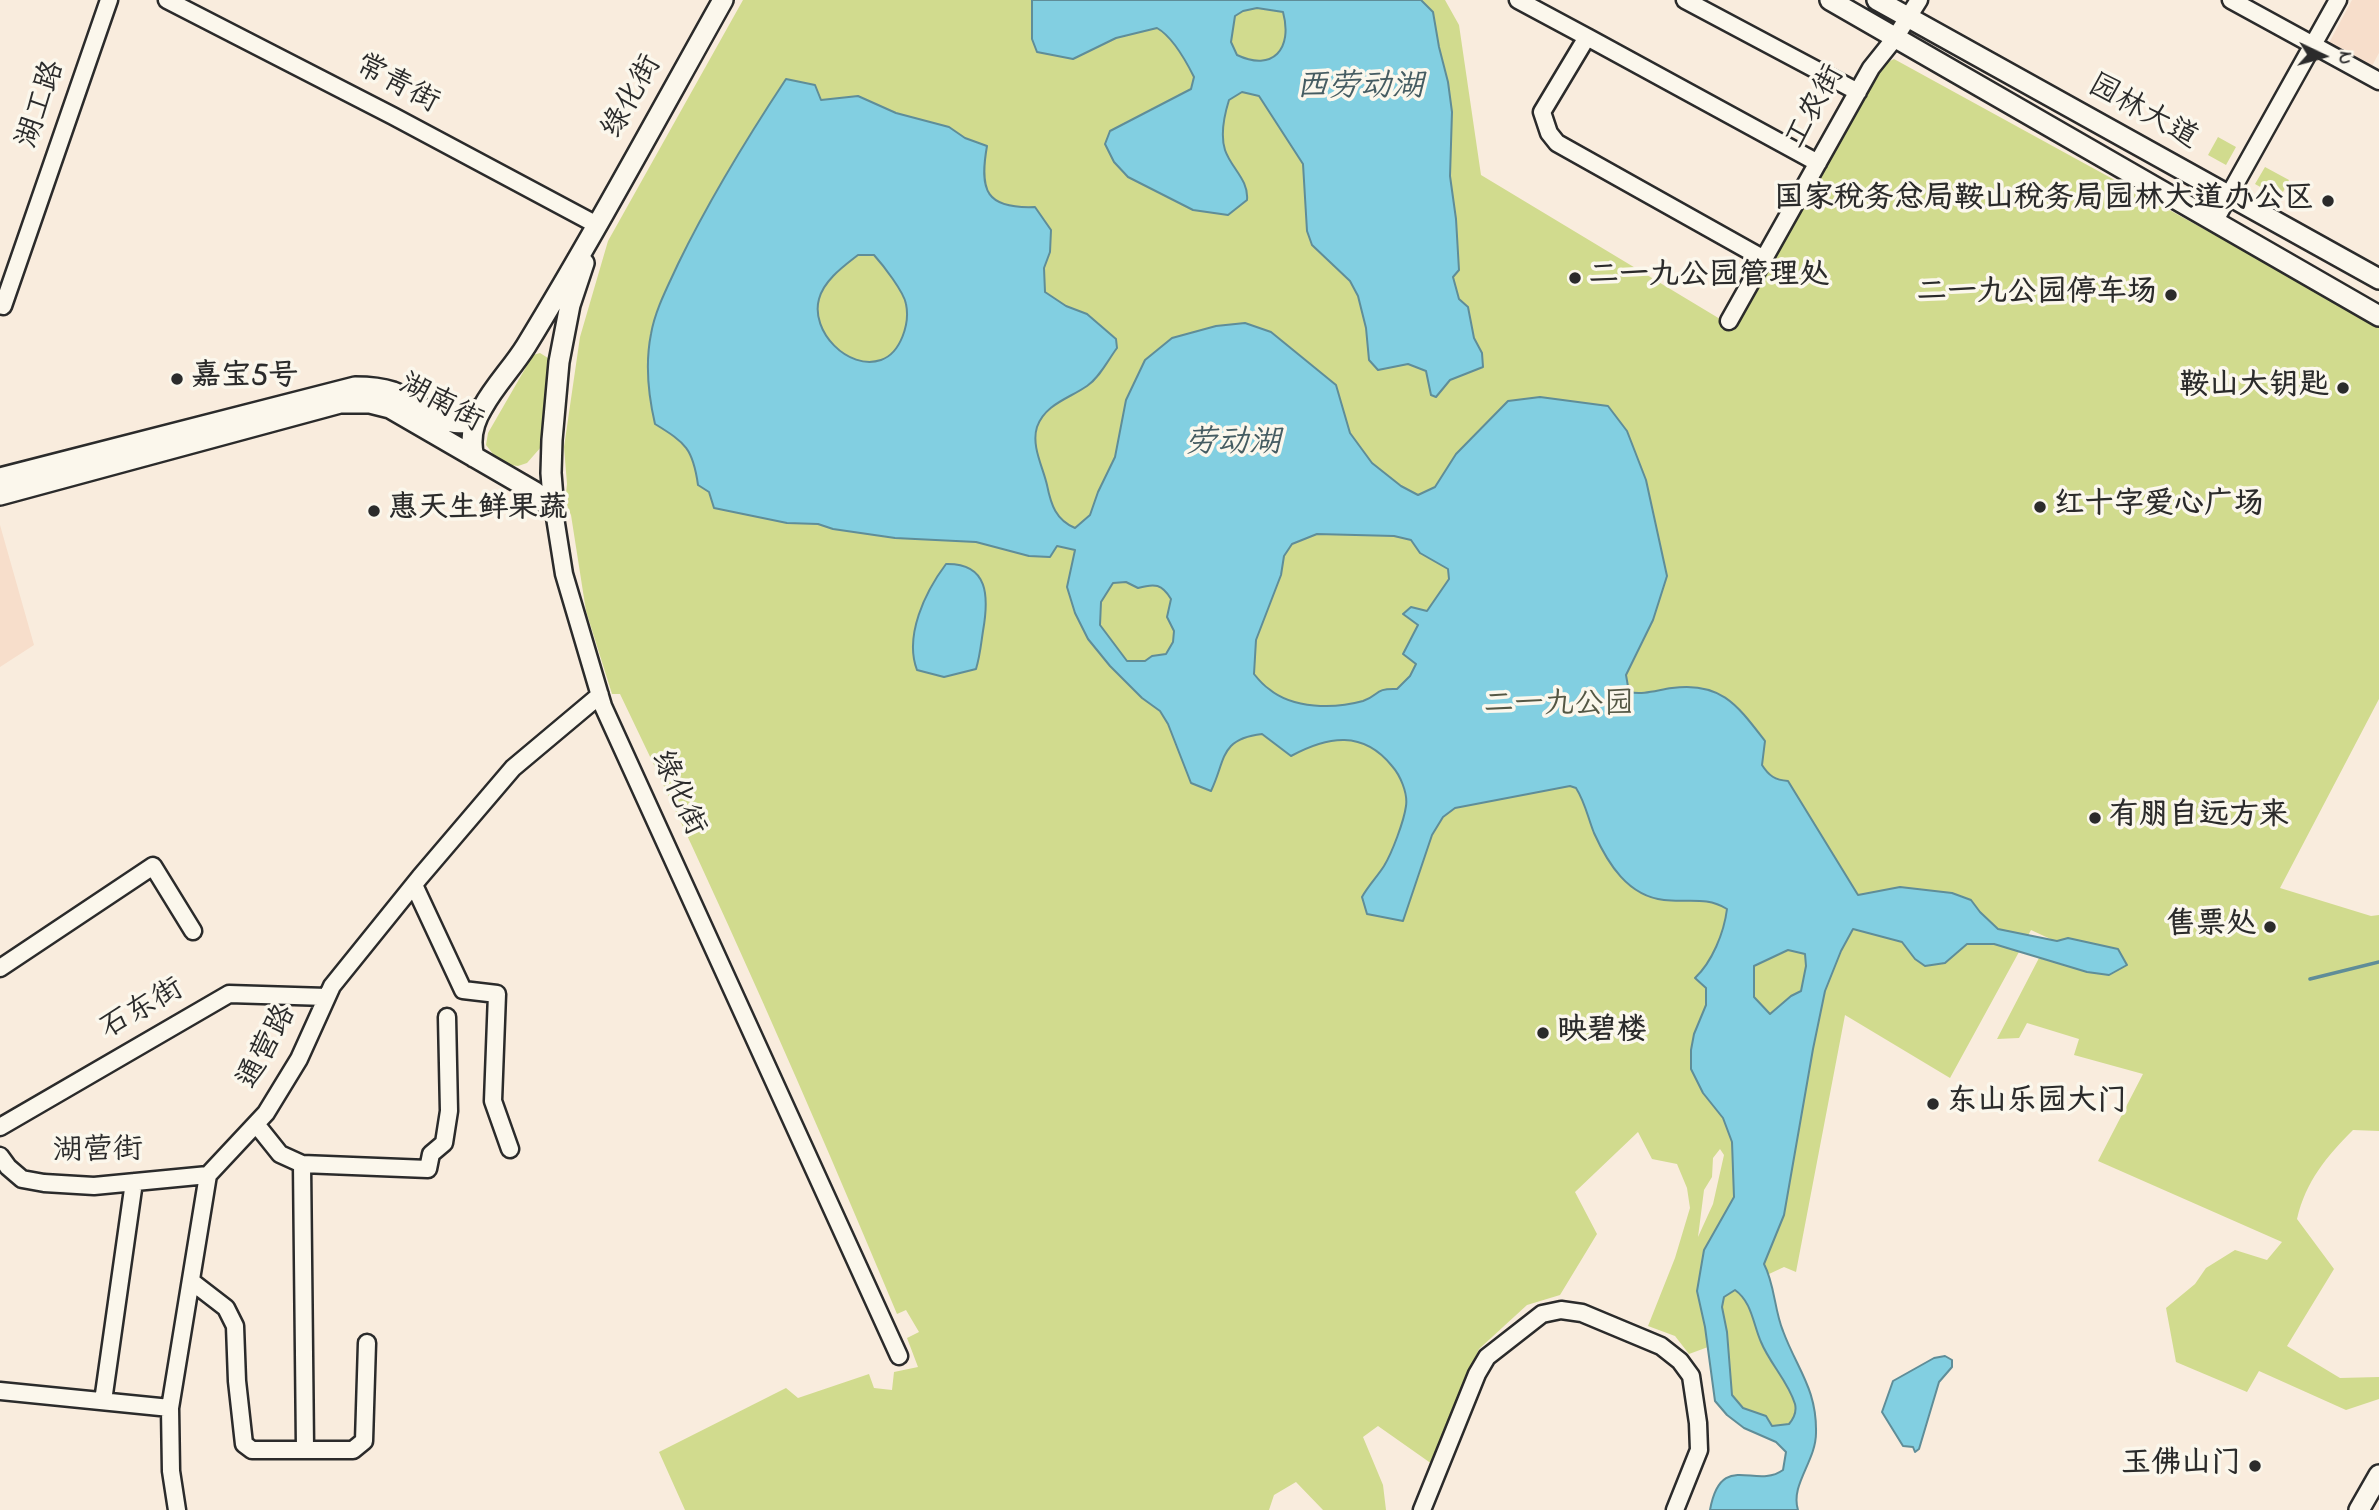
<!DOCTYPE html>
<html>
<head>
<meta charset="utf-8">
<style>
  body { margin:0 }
  #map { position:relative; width:2379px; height:1510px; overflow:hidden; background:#f9ecdd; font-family:"Indie Flower",sans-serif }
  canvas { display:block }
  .north { position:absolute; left:2288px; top:21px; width:70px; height:70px; -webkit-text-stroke:5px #fbf7ec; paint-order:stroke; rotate:95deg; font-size:19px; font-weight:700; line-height:28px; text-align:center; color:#2b2b2b }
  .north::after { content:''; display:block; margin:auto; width:24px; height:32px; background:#2b2b2b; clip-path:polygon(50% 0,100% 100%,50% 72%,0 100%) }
</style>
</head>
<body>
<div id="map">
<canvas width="2379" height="1510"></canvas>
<div class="north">N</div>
</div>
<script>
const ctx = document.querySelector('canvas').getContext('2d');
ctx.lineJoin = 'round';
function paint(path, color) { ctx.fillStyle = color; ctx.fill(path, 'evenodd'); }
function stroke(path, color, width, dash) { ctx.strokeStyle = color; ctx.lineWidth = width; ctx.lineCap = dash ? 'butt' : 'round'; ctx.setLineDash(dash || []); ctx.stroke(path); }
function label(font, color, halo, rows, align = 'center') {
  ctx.font = font + ' "Indie Flower","LXGW WenKai TC",sans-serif'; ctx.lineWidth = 7; ctx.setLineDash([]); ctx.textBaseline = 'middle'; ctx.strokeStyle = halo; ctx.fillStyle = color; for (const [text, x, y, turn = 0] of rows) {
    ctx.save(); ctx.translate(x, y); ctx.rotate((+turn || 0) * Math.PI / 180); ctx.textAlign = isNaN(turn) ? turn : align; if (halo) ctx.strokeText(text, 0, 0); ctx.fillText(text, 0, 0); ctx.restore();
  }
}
const built = new Path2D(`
  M2352 0H2379V53L2372 66 2329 43Z
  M0 525 34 645 0 667Z`);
const green = new Path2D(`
  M743 0H1445L1459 25 1481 175 1730 325 1877 68 1894 59 2379 325V699L2280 888 2371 916 2379 915V1131L2353 1130C2326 1157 2306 1181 2297 1219L2334 1269 2287 1346 2340 1378 2379 1377V1399L2346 1410 2259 1371 2247 1392 2176 1362 2166 1308 2195 1284 2206 1268 2235 1250 2267 1260 2282 1242 2098 1161 2143 1074 2074 1055 2079 1039 2027 1023 2019 1038 1997 1039 2039 958 2087 972 2109 975 2126 965 2118 949 2068 938 2057 942 2031 930 1950 1078 1845 1015 1796 1272 1784 1267 1769 1274 1701 1268 1708 1347 1689 1354 1675 1336 1648 1326 1675 1258 1690 1208 1687 1188 1677 1164 1652 1159 1638 1132 1575 1192 1597 1234 1560 1295 1527 1305 1479 1349 1432 1464 1378 1426 1363 1437 1383 1485 1386 1510H1323L1296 1482 1274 1495 1269 1510H685L659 1452 786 1388 798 1398 869 1374 874 1388 892 1390 894 1372 918 1367 907 1338 919 1332 906 1310 897 1314C810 1106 719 898 620 694H612L586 611 571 515 565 503 567 484 564 447 580 337 608 241ZM1720 1149 1724 1155 1713 1204 1698 1237 1704 1190 1712 1177 1713 1158Z
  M2218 137 2236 147 2226 165 2208 155Z
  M2265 167 2289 180 2280 198 2255 184Z
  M540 353 548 358 549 368 542 446 534 455 527 463 518 466 510 465 493 454 486 445 488 433 533 355Z
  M1735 1290C1755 1305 1755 1334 1767 1355 1775 1369 1795 1392 1796 1409 1796 1415 1793 1419 1789 1424L1772 1426 1766 1416 1743 1408 1732 1395 1722 1307 1724 1297Z`);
const water = new Path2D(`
  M1032 0H1421L1433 12 1439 47 1448 82 1452 112 1450 176 1456 219 1459 270 1453 277 1459 299 1468 307 1474 338 1482 353 1483 367 1450 380 1436 397 1431 395 1426 371 1408 364 1378 370 1369 360 1366 328 1358 296 1350 281 1312 245 1307 231 1303 164 1259 96 1242 92 1229 100C1224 116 1220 134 1225 150 1231 168 1249 180 1247 200L1228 215 1193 210 1128 177 1114 162 1105 144 1110 131 1191 89 1194 77C1186 61 1173 37 1157 28L1116 38 1073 59 1037 52 1032 39ZM1257 8 1283 12C1293 49 1273 72 1237 55L1231 42 1235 16 1243 11Z
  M786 79 815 85 821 100 858 96 896 113 949 127 965 138 987 146C979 191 986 209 1035 207L1051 230 1050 252 1044 268 1045 292 1066 306 1087 314 1116 339 1117 348C1108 360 1100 377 1087 386 1070 398 1045 404 1037 427 1031 446 1043 467 1047 485 1051 505 1056 520 1075 528L1090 515 1098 492 1115 457 1126 400 1145 360 1172 338 1216 326 1245 323 1271 332 1336 385 1350 433 1372 463 1401 486 1418 495 1435 487 1456 454 1508 401 1540 397 1608 406 1627 431 1646 480 1667 576 1653 620 1626 675 1629 692C1644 695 1657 690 1672 688 1721 681 1738 706 1765 741L1762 765C1769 776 1775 780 1788 781L1858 895 1900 887 1952 893 1971 900 1980 912 1998 929 2057 941 2068 938 2118 949 2127 965 2109 975 2087 972 1994 944H1967L1945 963 1925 966 1915 959 1902 942 1853 929 1841 951 1825 991 1813 1049 1784 1215 1764 1264C1775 1285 1774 1309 1783 1331 1797 1369 1817 1389 1816 1433 1816 1461 1790 1485 1798 1510H1710C1721 1450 1755 1490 1783 1470L1786 1452 1776 1442 1744 1428 1727 1415 1715 1401 1705 1327 1697 1291 1704 1250 1734 1197 1733 1170 1732 1142 1723 1118 1703 1093 1691 1069V1050L1694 1034 1706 1005V988L1695 978C1712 962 1724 933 1727 909 1706 896 1687 903 1664 900 1628 896 1608 864 1594 833 1588 818 1585 802 1576 788L1570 786 1455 808 1443 817 1432 835 1403 921 1367 914 1362 897C1368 886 1377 877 1384 866 1392 853 1404 821 1406 806 1408 793 1400 775 1392 766 1363 730 1328 736 1291 756L1262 734C1219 739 1226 760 1211 791L1191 783 1168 724 1160 711 1142 698 1110 666 1088 639 1075 613 1067 587 1075 550 1057 546 1050 557 1029 556 976 542 895 538 833 529 818 524 787 523 714 508 709 492 698 485C693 449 686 443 655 424 648 394 645 364 651 334 655 310 668 286 678 264 709 200 747 138 786 79ZM858 255H874C883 265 904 292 906 304 910 323 901 353 881 360 848 371 810 331 819 299 824 280 844 266 858 255ZM1317 534 1394 536 1411 540 1420 553 1448 569 1449 579 1427 611 1411 607 1403 614 1418 625 1403 654 1416 664 1410 676 1397 689C1374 688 1380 695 1363 701 1334 709 1293 709 1269 689 1263 685 1258 679 1254 674L1256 640 1281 575 1284 556 1292 544ZM1126 582 1138 588C1155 583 1162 584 1171 599L1167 617 1174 631 1173 642 1166 654 1152 656 1145 661H1127L1100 625 1101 602 1113 583ZM1788 950 1805 954 1806 966 1801 991 1791 996 1770 1014 1754 997V966ZM1735 1290C1752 1302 1753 1324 1761 1342 1770 1364 1788 1381 1795 1404 1797 1412 1794 1418 1789 1424L1772 1426 1766 1416 1743 1408 1732 1395 1727 1332 1722 1307 1724 1297Z
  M946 564C989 563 989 597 983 631 981 644 980 656 976 669L944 677 917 670C904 636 925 592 946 564Z
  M1945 1356 1952 1360V1367L1939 1382 1919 1449 1915 1452 1913 1447 1903 1446 1882 1412 1893 1381 1934 1358Z`);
const stream = new Path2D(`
  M2310 979 2379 962`);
const minor = new Path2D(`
  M167 0 393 116 597 225
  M1518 0 1587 37
  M1685 0 1858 92
  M2231 0 2379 81
  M2214 222 2338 0
  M1764 259 1557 143 1549 133 1542 112 1587 37 1818 163
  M0 305 3 306 109 0
  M1729 321 1871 68 1895 38 1919 0
  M554 511 564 574 603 706 899 1356
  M414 885 463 990 497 994 493 1101 510 1149
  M0 968 153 866 193 931
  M256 1124 280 1154 302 1164 428 1169 431 1154 444 1143 449 1111 447 1017
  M0 1127 229 994 327 997
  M0 1156 8 1167 22 1179 44 1183 94 1186 208 1175
  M302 1164 305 1448
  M191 1281 226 1308 235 1326 237 1381 244 1444 252 1450H353L364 1441 367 1343
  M0 1391 170 1408
  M103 1401 134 1182
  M177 1510 171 1471 170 1408 208 1175 266 1113 299 1059 332 986 420 877 513 768 600 695
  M1422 1510 1477 1374 1487 1357 1542 1314 1561 1310 1582 1313 1661 1346 1680 1361 1691 1376 1698 1423 1699 1450 1675 1510`);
const major = new Path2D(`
  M1830 0 2379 316
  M1877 0 2379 279
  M474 457C469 439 473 423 483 407 495 385 513 367 526 346 595 233 658 116 723 0
  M0 478 355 387C368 387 381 388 393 392 412 399 444 428 465 422 471 419 477 412 482 407
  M0 495 340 403H370L390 408 535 492 554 511
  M554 511 551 473 552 440 559 362 570 305 584 263
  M2359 1510 2379 1475`);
const markers = [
  [2328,201,7,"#2b2b2b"],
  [1575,278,7,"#2b2b2b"],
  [2171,295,7,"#2b2b2b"],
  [177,379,7,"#2b2b2b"],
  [2343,388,7,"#2b2b2b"],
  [2040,507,7,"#2b2b2b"],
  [374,511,7,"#2b2b2b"],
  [2095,818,7,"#2b2b2b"],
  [2270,927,7,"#2b2b2b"],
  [1543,1033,7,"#2b2b2b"],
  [1933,1104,7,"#2b2b2b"],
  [2255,1466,7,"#2b2b2b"]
];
const streetNames = [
  ["常青街",396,86,28],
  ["绿化街",634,98,-61],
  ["湖工路",43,105,-71],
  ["工农街",1817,108,-61],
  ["园林大道",2142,114,29],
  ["湖南街",440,405,28],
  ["绿化街",676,794,65],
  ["石东街",143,1011,-30],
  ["通营路",269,1048,-62],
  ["湖营街",98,1153,-1]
];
const poiNames = [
  ["国家税务总局鞍山税务局园林大道办公区",2314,201,"right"],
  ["二一九公园管理处",1589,278],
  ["二一九公园停车场",2157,295,"right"],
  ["嘉宝5号",191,379],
  ["鞍山大钥匙",2329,388,"right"],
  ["红十字爱心广场",2054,507],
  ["惠天生鲜果蔬",388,511],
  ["有朋自远方来",2109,818],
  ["售票处",2256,927,"right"],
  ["映碧楼",1557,1033],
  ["东山乐园大门",1947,1104],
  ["玉佛山门",2241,1466,"right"]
];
const parkNames = [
  ["二一九公园",1559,707]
];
const waterNames = [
  ["西劳动湖",1360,90],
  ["劳动湖",1233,446]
];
paint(built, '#f7decb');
paint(green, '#d1db8e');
paint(water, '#82cfe1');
stroke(water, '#5f8d98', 2);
stroke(stream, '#5f8d98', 3.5);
stroke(minor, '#2b2b2b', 21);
stroke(major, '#2b2b2b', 24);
stroke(minor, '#fbf7ec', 16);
stroke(major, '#fbf7ec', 19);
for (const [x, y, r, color] of markers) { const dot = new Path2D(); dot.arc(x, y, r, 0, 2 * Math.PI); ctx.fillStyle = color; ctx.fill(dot); stroke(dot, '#fbf7ec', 2.5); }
label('30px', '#2b2b2b', '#fbf7ec', streetNames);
label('bold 30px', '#2b2b2b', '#fbf7ec', poiNames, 'left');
label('30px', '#545744', '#fbf7ec', parkNames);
label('italic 32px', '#455c62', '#fbf7ec', waterNames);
</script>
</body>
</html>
